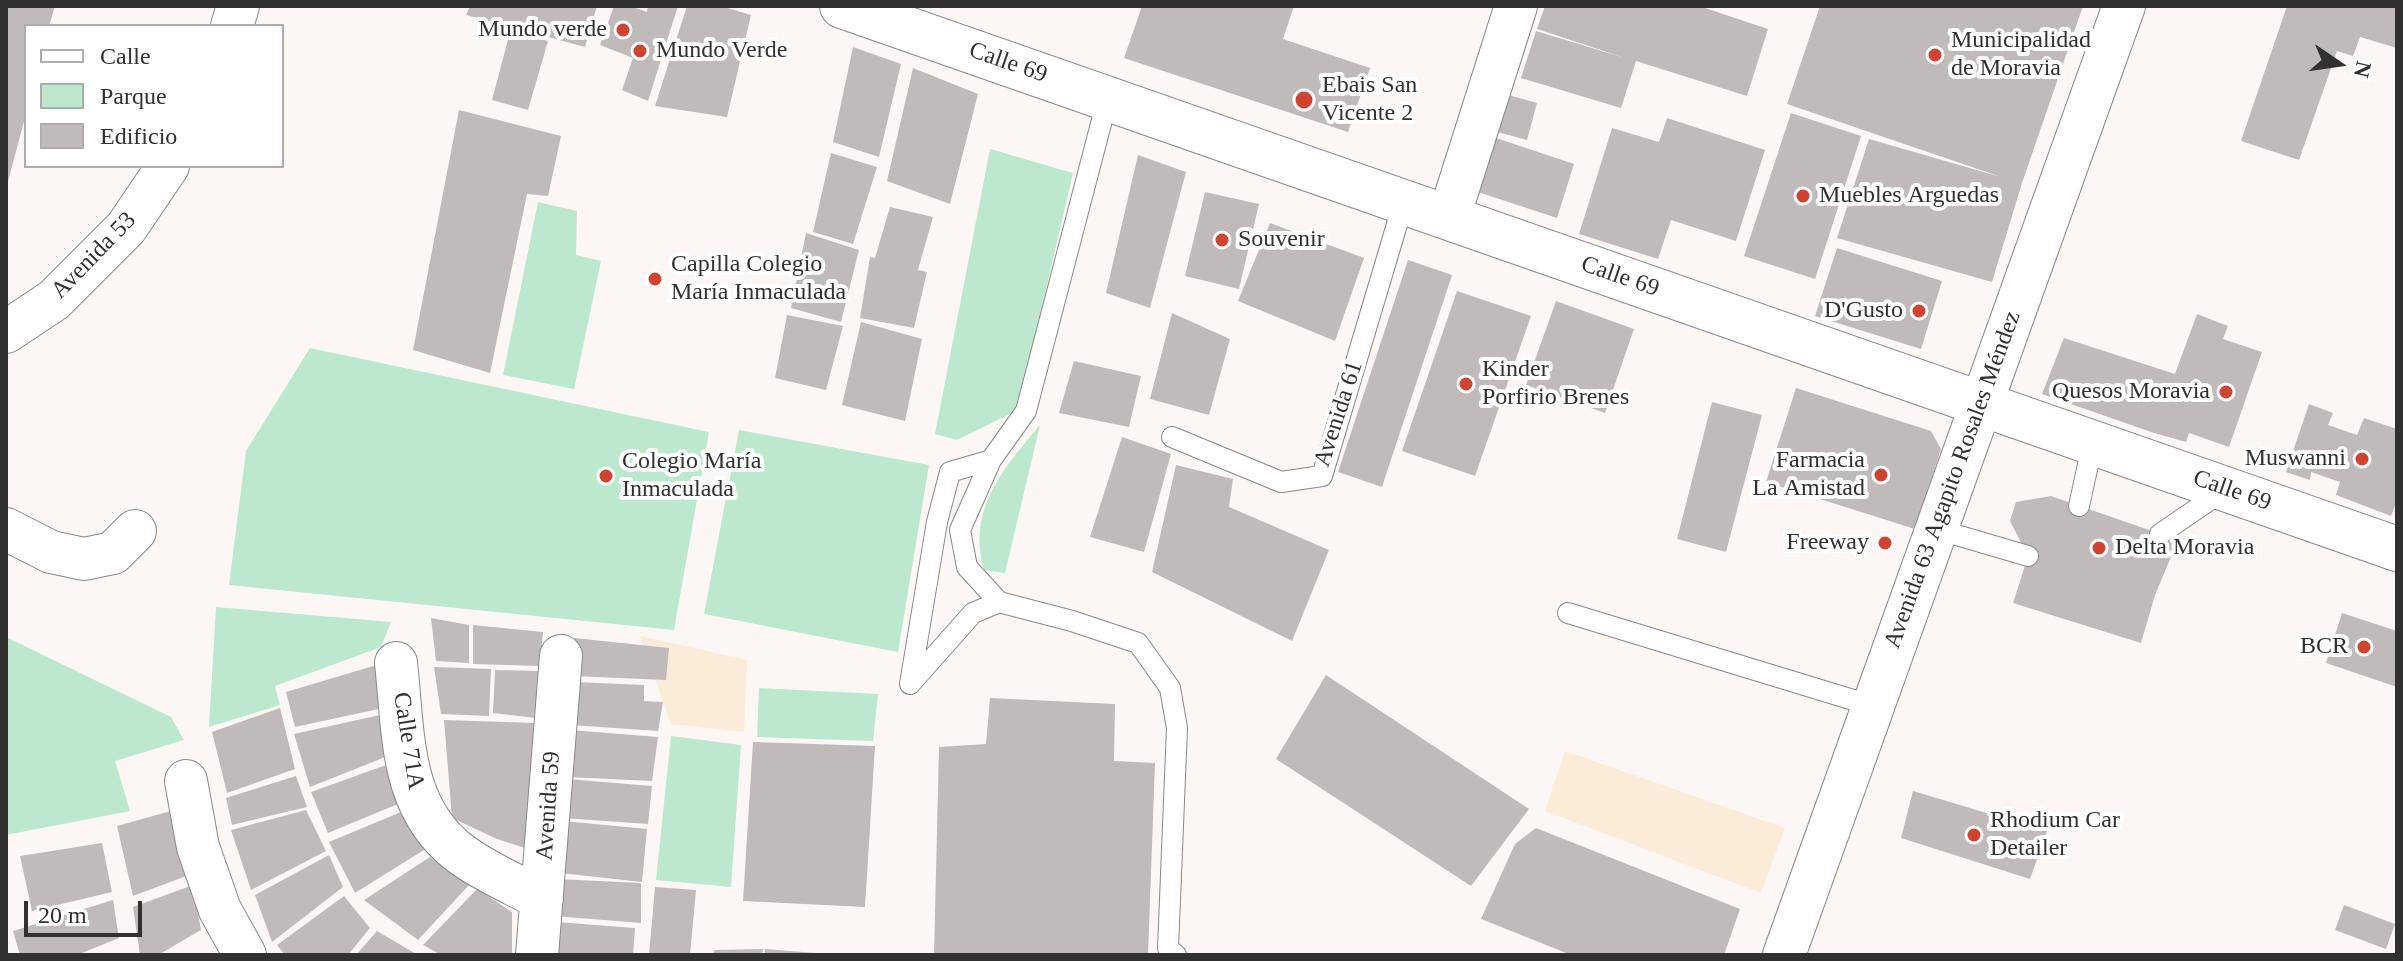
<!DOCTYPE html>
<html>
<head>
<meta charset="utf-8">
<style>
  body { margin:0 }
  #map { position:relative; width:2403px; height:961px; overflow:hidden; background:#fcf7f5; font-family:"Times New Roman",serif }
  canvas { display:block }
  .frame { position:absolute; inset:0; border:8px solid #333130; pointer-events:none }
  .legend { position:absolute; left:24px; top:24px; width:260px; height:144px; box-sizing:border-box; background:#fff; border:2px solid #adadac; margin:0; padding:10px 14px; list-style:none; font-size:24px; color:#333130 }
  .legend li { display:flex; align-items:center; gap:16px; height:40px }
  .legend b { width:40px; border:2px solid #adadac }
  .north { position:absolute; left:2299px; top:24px; width:80px; height:80px; -webkit-text-stroke:6px #fff; paint-order:stroke; rotate:103deg; font-size:22px; font-weight:700; line-height:32px; text-align:center; color:#333130 }
  .north::after { content:''; display:block; margin:auto; width:28px; height:36px; background:#333130; clip-path:polygon(50% 0,100% 100%,50% 72%,0 100%) }
  .scale { position:absolute; left:24px; top:901px; width:118px; height:36px; box-sizing:border-box; border:4px solid #333130; border-top:0; padding-left:10px; font-size:24px; line-height:28px; white-space:nowrap; color:#333130; -webkit-text-stroke:6px #fff; paint-order:stroke }
</style>
</head>
<body>
<div id="map">
<canvas width="2403" height="961"></canvas>
<div class="frame"></div>
<ul class="legend">
<li><b style="height:10px;background:#fff"></b>Calle</li>
<li><b style="height:22px;background:#bce9cd"></b>Parque</li>
<li><b style="height:22px;background:#c0bbba"></b>Edificio</li>
</ul>
<div class="north">N</div>
<div class="scale">20 m</div>
</div>
<script>
const ctx = document.querySelector('canvas').getContext('2d');
ctx.lineJoin = 'round';
function paint(path, color) { ctx.fillStyle = color; ctx.fill(path, 'evenodd'); }
function stroke(path, color, width, dash) { ctx.strokeStyle = color; ctx.lineWidth = width; ctx.lineCap = dash ? 'butt' : 'round'; ctx.setLineDash(dash || []); ctx.stroke(path); }
function label(font, color, halo, rows, align = 'center') {
  ctx.font = font + ' "Times New Roman",serif'; ctx.lineWidth = 8; ctx.setLineDash([]); ctx.textBaseline = 'middle'; ctx.strokeStyle = halo; ctx.fillStyle = color; for (const [text, x, y, turn = 0] of rows) {
    ctx.save(); ctx.translate(x, y); ctx.rotate((+turn || 0) * Math.PI / 180); ctx.textAlign = isNaN(turn) ? turn : align; if (halo) ctx.strokeText(text, 0, 0); ctx.fillText(text, 0, 0); ctx.restore();
  }
}
const commercial = new Path2D(`
  M640 636 747 660 744 732 671 724Z
  M1565 751 1785 828 1761 893 1545 811Z`);
const green = new Path2D(`
  M990 149 1073 173 1018 410 957 440 935 434Z
  M538 202 577 211 576 255 601 261 574 389 503 375Z
  M310 348 709 432 674 630 229 585 246 451Z
  M1040 425 1005 573 984 570C967 509 1003 469 1040 425Z
  M739 430 929 465 898 652 704 614Z
  M216 607 391 622 381 647 275 686 280 705 209 727Z
  M6 637 171 717 184 740 115 761 130 811 6 835Z
  M759 688 878 694 873 741 757 737Z
  M671 736 741 745 731 887 656 880Z`);
const building = new Path2D(`
  M6 6H55L49 26H26V114L7 185Z
  M470 6H597L585 47 466 15Z
  M614 6H630L647 12 648 6H678L648 101 622 90 633 58 600 45Z
  M687 6H721L751 15 727 117 655 106Z
  M1142 6H1294L1283 39 1370 68 1348 132 1124 58Z
  M1545 6H1699L1768 29 1747 96 1636 61 1621 108 1521 78 1536 31 1625 58 1537 29Z
  M1820 6H2083L2022 183 1992 282 1837 238 1869 139 2001 177 1787 104Z
  M2287 6H2397V48L2360 37 2353 56 2337 51 2299 160 2241 141Z
  M510 32 548 41 528 110 492 100Z
  M853 47 901 64 879 157 833 142Z
  M913 68 978 94 950 204 887 181Z
  M1505 94 1537 103 1527 140 1494 131Z
  M459 110 561 136 548 196 527 194 490 373 413 350Z
  M1791 113 1861 136 1815 279 1744 256Z
  M1667 118 1765 150 1736 241 1671 220 1658 259 1579 234 1612 128 1659 142Z
  M1490 136 1574 164 1557 218 1472 190Z
  M831 153 877 167 853 244 813 232Z
  M1138 155 1186 172 1150 308 1106 293Z
  M1205 192 1259 204 1239 289 1185 276Z
  M890 207 933 217 918 270 927 272 914 328 860 318 870 257 875 258Z
  M1270 223 1364 258 1335 341 1238 301Z
  M806 233 859 250 841 322 791 308Z
  M1837 248 1942 281 1921 349 1815 316Z
  M1408 260 1452 275 1382 487 1338 472Z
  M1457 291 1531 316 1475 476 1402 451Z
  M1556 301 1634 329 1605 413 1526 385Z
  M1172 313 1230 339 1209 415 1150 399Z
  M2197 314 2228 326 2223 339 2262 352 2229 447 2189 433 2186 442 2154 433 2042 394 2064 338 2175 374Z
  M787 315 843 326 826 390 775 378Z
  M861 322 922 339 905 421 842 405Z
  M1074 361 1141 376 1129 427 1059 413Z
  M1796 388 1931 431 1941 449 1915 529 1766 482Z
  M1712 402 1762 415 1726 552 1677 539Z
  M2309 404 2333 413 2328 425 2357 435 2364 418 2397 429V500L2391 516 2336 495 2340 482 2311 472 2310 480 2286 472Z
  M1122 437 1171 454 1144 552 1090 537Z
  M1176 465 1233 479 1229 507 1329 550 1292 641 1152 572Z
  M2051 496 2178 540 2155 595 2141 643 2013 603 2028 556 2010 521 2016 502Z
  M2342 613 2397 631V687L2326 663Z
  M431 618 469 625V663L436 661Z
  M473 625 543 632 540 666 473 664Z
  M575 638 669 648 666 680 573 676Z
  M380 664 388 707 295 727 286 692Z
  M434 667 491 669 489 716 441 714Z
  M495 670 541 671 536 718 493 713Z
  M1326 675 1529 809 1471 886 1276 759Z
  M574 682 644 685V701L663 702 658 731 571 725Z
  M990 698 1115 704 1114 761 1155 763 1148 955H934L939 747 986 744Z
  M280 708 295 769 227 793 212 732Z
  M389 713 398 752 310 787 294 734Z
  M444 720 536 723 528 849 497 839 452 818Z
  M570 730 658 737 652 781 567 777Z
  M753 742 875 746 865 907 743 901Z
  M400 760 410 799 328 833 311 792Z
  M296 776 307 807 232 825 226 798Z
  M567 779 652 786 648 824 563 818Z
  M1913 791 2047 831 2030 879 1901 838Z
  M413 807 427 848 355 893 329 842Z
  M178 809 189 875 133 896 117 826Z
  M306 810 326 851 251 890 231 830Z
  M563 821 647 829 642 882 560 873Z
  M1536 828 1740 909 1724 955H1571L1481 919 1515 844Z
  M102 843 112 892 32 911 20 856Z
  M329 855 343 887 272 942 255 895Z
  M430 857 470 884 418 940 364 900Z
  M557 879 641 883V923L554 916Z
  M193 885 201 930 158 955H140L133 907Z
  M655 887 696 890 690 955H649Z
  M477 889 512 912V955H441L423 945Z
  M344 896 370 928 348 955H285L277 945Z
  M113 900 119 938 77 955H20L13 931Z
  M2344 905 2395 924 2386 949 2335 930Z
  M557 922 635 928 633 955H555Z
  M377 931 418 955H356Z
  M763 949 762 955H714V950Z
  M765 949 816 953V955H765Z`);
const service = new Path2D(`
  M1108 97 1026 411 991 460 960 530 967 567 999 602 1072 621 1138 643 1170 688 1177 728 1168 948 1176 955
  M1172 437 1281 482 1322 476 1404 201
  M991 460 950 472 937 522 910 684 973 613 999 602
  M2079 506 2093 442
  M1936 529 2028 556
  M2160 534 2226 489
  M1568 613 1873 706`);
const minor = new Path2D(`
  M232 26 238 6
  M1449 217 1516 6
  M6 332 54 300 126 228 168 166
  M6 529 51 552 84 559 113 553 135 531
  M396 663C404 733 399 808 461 854 485 872 516 885 542 899
  M186 781 198 847 220 910 245 955
  M537 955 561 656
  M1784 955 2124 6`);
const secondary = new Path2D(`
  M842 6 2397 549`);
const markers = [
  [623,30,8,"#d04330"],
  [640,51,8,"#d04330"],
  [1935,55,8,"#d04330"],
  [1304,100,10,"#d04330"],
  [1803,196,8,"#d04330"],
  [1222,240,8,"#d04330"],
  [655,279,8,"#d04330"],
  [1919,311,8,"#d04330"],
  [1466,384,8,"#d04330"],
  [2226,392,8,"#d04330"],
  [2362,459,8,"#d04330"],
  [1881,475,8,"#d04330"],
  [606,476,8,"#d04330"],
  [1885,543,8,"#d04330"],
  [2099,548,8,"#d04330"],
  [2364,647,8,"#d04330"],
  [1974,835,8,"#d04330"]
];
const poiNames = [
  ["Mundo verde",607,30,"right"],
  ["Municipalidad",1951,41],
  ["de Moravia",1951,69],
  ["Mundo Verde",656,51],
  ["Ebais San",1322,86],
  ["Vicente 2",1322,114],
  ["Muebles Arguedas",1819,196],
  ["Souvenir",1238,240],
  ["Capilla Colegio",671,265],
  ["María Inmaculada",671,293],
  ["D'Gusto",1903,311,"right"],
  ["Kinder",1482,370],
  ["Porfirio Brenes",1482,398],
  ["Quesos Moravia",2210,392,"right"],
  ["Muswanni",2346,459,"right"],
  ["Farmacia",1865,461,"right"],
  ["La Amistad",1865,489,"right"],
  ["Colegio María",622,462],
  ["Inmaculada",622,490],
  ["Freeway",1869,543,"right"],
  ["Delta Moravia",2115,548],
  ["BCR",2348,647,"right"],
  ["Rhodium Car",1990,821],
  ["Detailer",1990,849]
];
const streetNames = [
  ["Calle 69",1008,63,19],
  ["Avenida 53",94,256,-46],
  ["Calle 69",1620,277,19],
  ["Avenida 61",1339,414,-72],
  ["Avenida 63 Agapito Rosales Méndez",1953,480,-70],
  ["Calle 69",2232,491,19],
  ["Calle 71A",408,741,81],
  ["Avenida 59",549,806,-86]
];
paint(commercial, '#faecd9');
paint(green, '#bce9cd');
paint(building, '#c0bbba');
stroke(service, '#8d8887', 22);
stroke(minor, '#8d8887', 44);
stroke(secondary, '#8d8887', 46);
stroke(service, '#fff', 20);
stroke(minor, '#fff', 42);
stroke(secondary, '#fff', 44);
for (const [x, y, r, color] of markers) { const dot = new Path2D(); dot.arc(x, y, r, 0, 2 * Math.PI); ctx.fillStyle = color; ctx.fill(dot); stroke(dot, '#fff', 3); }
label('24px', '#333130', '#fff', poiNames, 'left');
label('24px', '#333130', '#fff', streetNames);
</script>
</body>
</html>
